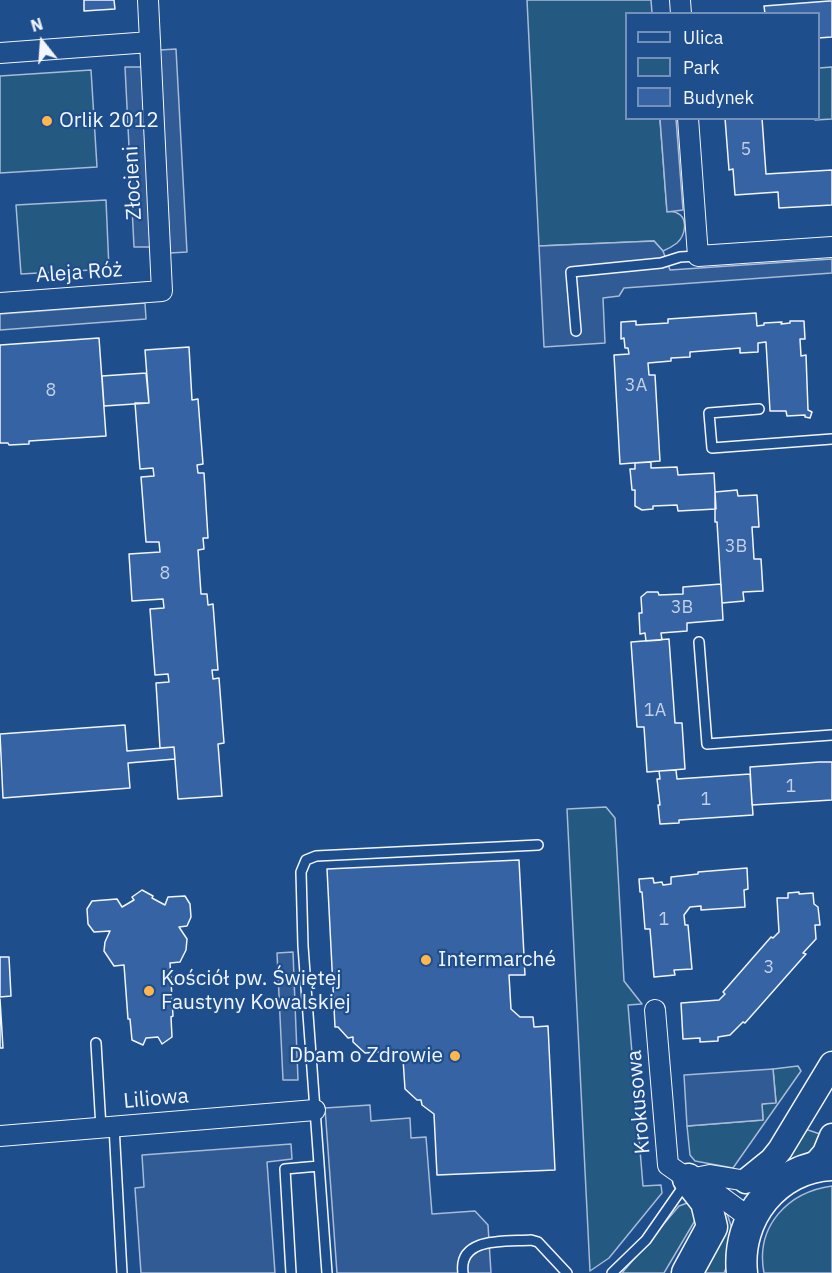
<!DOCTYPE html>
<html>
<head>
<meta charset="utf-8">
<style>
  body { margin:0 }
  #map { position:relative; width:832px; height:1273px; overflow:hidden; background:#1f4e8c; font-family:"IBM Plex Sans",sans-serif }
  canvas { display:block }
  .legend { position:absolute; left:625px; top:12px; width:195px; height:108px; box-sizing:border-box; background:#1f4e8c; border:2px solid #7391ba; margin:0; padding:8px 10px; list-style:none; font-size:18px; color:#f2f6ff }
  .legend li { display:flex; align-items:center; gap:12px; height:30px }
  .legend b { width:30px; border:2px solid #7391ba }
  .north { position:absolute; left:12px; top:12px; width:60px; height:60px; -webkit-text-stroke:4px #1f4e8c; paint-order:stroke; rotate:343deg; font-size:16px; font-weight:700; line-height:24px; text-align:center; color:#f2f6ff }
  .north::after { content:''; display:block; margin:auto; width:21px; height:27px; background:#f2f6ff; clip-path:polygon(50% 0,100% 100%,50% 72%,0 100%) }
</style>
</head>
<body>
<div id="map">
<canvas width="832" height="1273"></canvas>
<ul class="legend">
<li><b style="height:8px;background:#1f4e8c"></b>Ulica</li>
<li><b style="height:16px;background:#245a82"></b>Park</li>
<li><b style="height:16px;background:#3563a3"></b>Budynek</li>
</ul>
<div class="north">N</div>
</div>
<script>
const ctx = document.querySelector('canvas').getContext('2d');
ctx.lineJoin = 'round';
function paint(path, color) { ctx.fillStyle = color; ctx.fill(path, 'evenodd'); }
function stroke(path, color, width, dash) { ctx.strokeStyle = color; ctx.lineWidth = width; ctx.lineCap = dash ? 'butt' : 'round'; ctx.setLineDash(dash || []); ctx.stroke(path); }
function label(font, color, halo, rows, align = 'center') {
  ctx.font = font + ' "IBM Plex Sans",sans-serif'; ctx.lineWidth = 4.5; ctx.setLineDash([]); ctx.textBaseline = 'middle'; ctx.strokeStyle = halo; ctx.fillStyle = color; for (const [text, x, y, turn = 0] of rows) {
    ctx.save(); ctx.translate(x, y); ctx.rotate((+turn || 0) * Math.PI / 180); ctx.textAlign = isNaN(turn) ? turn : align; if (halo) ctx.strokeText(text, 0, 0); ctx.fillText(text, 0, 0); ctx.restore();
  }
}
const green = new Path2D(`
  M527 0H651L652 13 626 14V118L660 119 667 211C670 212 674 211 677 213 689 218 685 236 677 243 673 246 668 249 663 251L654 241 539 246Z
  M832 67V119L815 120V119L818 118 819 68Z
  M91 70 97 167 0 173V76Z
  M106 200 109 269 21 274 16 205Z
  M606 807 615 818 624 981 642 1004 628 1005 643 1186 661 1185 662 1193 609 1258 590 1271 567 809Z
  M798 1066 801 1071 733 1168 695 1161 690 1155 687 1126 763 1120 762 1104 776 1102 773 1069Z
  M802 1128 823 1135 805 1160 771 1172Z
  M832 1186V1273H764C755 1226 788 1192 832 1186Z
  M690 1202 700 1212 664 1273H622L679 1206Z
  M727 1213 732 1229 729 1261 724 1273H692L721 1219Z`);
const parking = new Path2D(`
  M176 49 187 252 170 253 160 50Z
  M125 67H142L151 247H134Z
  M660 119H676L683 210 667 212Z
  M654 241 663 251 670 270 832 259V273L624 288 619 296 603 298 605 343 544 347 539 246Z
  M145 303 146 319 0 330V314Z
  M293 952 298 1080H283L277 953Z
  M773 1069 776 1103 762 1104 763 1120 687 1126 684 1075Z
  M370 1105 371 1121 410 1118 411 1138 426 1137 432 1214 475 1211 488 1225 491 1273H337L325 1108Z
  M291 1144 292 1159 267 1162 275 1273H141L135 1188 144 1187 142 1155Z`);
const building = new Path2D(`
  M84 0H114L115 9 84 11Z
  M829 1H832V37L818 38V14H765L764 6Z
  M725 118H762L766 174 832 170V205L779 208 778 192 735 195 733 169 729 170Z
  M756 313 757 326 764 325V323L782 322 781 324 790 323V321H804L805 339H800L801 356 806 355 808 410 812 412 810 418 805 417V415L787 416 786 411H770L766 342 758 343V352L740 353V348L690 352V357L671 358V361L648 363 649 375H655L660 461 620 464 614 355 629 354 628 348H625L624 338 621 339V322L636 321V325L668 323V319Z
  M99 338 106 436 29 441V444L9 445 8 443H0V345Z
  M189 347 192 400 198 399 203 464 197 465 198 473H204L208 538H203L204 549 198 550 201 594H207L208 605 213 604 218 670H212L213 679 219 678 224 743 218 744 222 796 178 799 174 747 160 748 156 683 169 682 168 674 155 675 150 609 164 608 163 599 132 601 129 554 160 552 159 542H146L141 477 154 476 153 468 140 469 135 403H149L145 350Z
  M146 373 149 403 104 406 102 376Z
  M651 462V468L677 467 678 475 714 473 716 509 678 511 677 505 653 506V509L642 510 635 506V490H632L630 469H635V463Z
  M737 490 738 496 757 495 759 527H752L754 559H761L763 591 743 592 744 601 722 603 717 522H715V492Z
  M721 584 723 620 687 623V631L661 633 662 640 646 641 645 633 640 634 639 613H642L641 597 647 592H658L659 595 683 594V587Z
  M669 639 675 723H682L685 769 647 772 644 727H637L631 642Z
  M125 725 127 751 174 747 175 759 128 763 130 788 3 798 0 734Z
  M819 762H832V800L752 805 750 767Z
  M676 770 677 779 750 774 753 815 679 820V823L660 824 658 805H660L657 779H660L659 771Z
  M519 860 525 975H509L511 1009 520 1017H533L534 1027 548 1026 555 1170 437 1175 434 1114 422 1105 421 1100H417L405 1089 403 1059 395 1051 365 1053 353 1042V1037L348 1038 338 1027H335L327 869Z
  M747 868 748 889 744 890 745 907 701 910V906L690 907 684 915 685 925H688L692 969 674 970 675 975 654 977 650 929H645L642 892H640L639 879 653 878 654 883 662 882 663 885 671 884V877L698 874V872Z
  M142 890 153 896 152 898 165 905 168 897 185 896 190 904 191 917 187 926 179 927 187 939 186 950 180 962 170 963 173 1016 171 1017 172 1037 162 1044 158 1037 146 1038 143 1045 132 1040 130 1019H128L124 965 114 966 104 951 105 942 110 931 94 932 88 924 87 909 92 901 117 899 122 907 134 900 132 897Z
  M799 892V894L813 893 814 904 818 907 820 925H815L816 939 803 953 806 954 745 1023 743 1022 730 1035 718 1037V1041L700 1042V1038L683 1039 681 1003 719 1000 725 994 723 992 771 937 773 938 779 932 777 898H788V893Z
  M0 957H9L11 996 0 997Z
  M0 999 3 1048H0Z`);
const service = new Path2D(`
  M576 331 571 272 661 263 680 257 698 256
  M759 409 709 413 712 448 832 439
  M699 642 707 744 832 735
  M96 1043 101 1128
  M114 1126 122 1273
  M291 1273 285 1169 319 1166
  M327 1273 303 946 301 872 306 860 316 856 538 845
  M463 1273C458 1236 507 1242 531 1240L538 1242 567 1273
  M612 1273 646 1240 685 1184`);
const minor = new Path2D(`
  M680 0 681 14
  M0 53 150 42
  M688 118 698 256 832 247
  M0 303 162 291 148 0
  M655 1010 668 1165 688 1179 709 1188 743 1213 750 1221
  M0 1136 315 1110
  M690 1179 710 1175 759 1183`);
const tertiary = new Path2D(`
  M813 1167 825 1153 832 1136
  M746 1181 772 1160 780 1150 832 1064`);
const primary = new Path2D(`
  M687 1273 712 1227 706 1202 688 1179
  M742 1273C736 1218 776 1167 832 1165`);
const markers = [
  [47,121,6,"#ffb74d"],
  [426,960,6,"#ffb74d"],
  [149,991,6,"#ffb74d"],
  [455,1056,6,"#ffb74d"]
];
const numberNames = [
  ["5",746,150],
  ["3A",636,386],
  ["8",51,391],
  ["3B",736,547],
  ["8",165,574],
  ["3B",682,608],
  ["1A",655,711],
  ["1",791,787],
  ["1",706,800],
  ["1",664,920],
  ["3",769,968]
];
const poiNames = [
  ["Orlik 2012",59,121],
  ["Intermarché",438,960],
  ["Kościół pw. Świętej",161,979],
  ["Faustyny Kowalskiej",161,1003],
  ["Dbam o Zdrowie",443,1056,"right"]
];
const streetNames = [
  ["Złocieni",133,183,-93],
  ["Aleja Róż",79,273,-4],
  ["Liliowa",156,1099,-5],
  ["Krokusowa",639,1102,-95]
];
paint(green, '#245a82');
stroke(green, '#a8bbd7', 1.5);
paint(parking, '#305b95');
stroke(parking, '#a8bbd7', 1.5);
paint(building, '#3563a3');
stroke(building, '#f2f6ff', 1.5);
stroke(service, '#f2f6ff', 12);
stroke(minor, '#f2f6ff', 22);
stroke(tertiary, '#f2f6ff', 27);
stroke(primary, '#f2f6ff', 33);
stroke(service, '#1f4e8c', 9);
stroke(minor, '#1f4e8c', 20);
stroke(tertiary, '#1f4e8c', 24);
stroke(primary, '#1f4e8c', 30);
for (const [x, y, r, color] of markers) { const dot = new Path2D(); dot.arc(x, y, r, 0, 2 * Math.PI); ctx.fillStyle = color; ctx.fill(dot); stroke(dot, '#1f4e8c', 2); }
label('18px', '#c3d1e8', null, numberNames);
label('21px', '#f2f6ff', '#1f4e8c', poiNames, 'left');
label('21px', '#f2f6ff', '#1f4e8c', streetNames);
</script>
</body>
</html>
